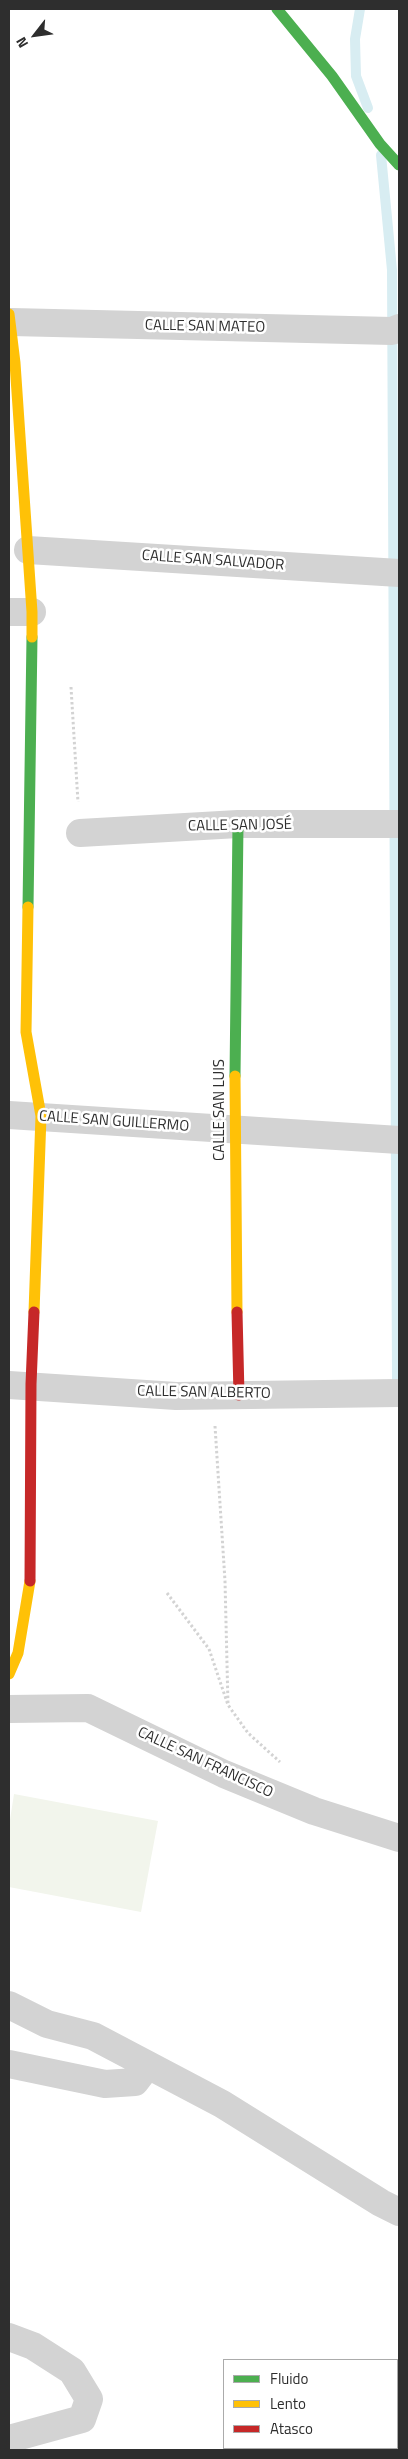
<!DOCTYPE html>
<html>
<head>
<meta charset="utf-8">
<style>
  body { margin:0 }
  #map { position:relative; width:408px; height:2459px; overflow:hidden; background:#fff; font-family:"Titillium Web",sans-serif }
  canvas { display:block }
  .frame { position:absolute; inset:0; border:10px solid #2e2e2e; pointer-events:none }
  .legend { position:absolute; left:223px; top:2359px; width:175px; height:90px; box-sizing:border-box; background:#fff; border:1px solid #ababab; margin:0; padding:6px 9px; list-style:none; font-size:15px; color:#2e2e2e }
  .legend li { display:flex; align-items:center; gap:10px; height:25px }
  .legend b { width:25px; border:1px solid #ababab }
  .north { position:absolute; left:10px; top:10px; width:50px; height:50px; -webkit-text-stroke:4px #fff; paint-order:stroke; rotate:240deg; font-size:14px; font-weight:700; line-height:20px; text-align:center; color:#2e2e2e }
  .north::after { content:''; display:block; margin:auto; width:18px; height:22px; background:#2e2e2e; clip-path:polygon(50% 0,100% 100%,50% 72%,0 100%) }
</style>
</head>
<body>
<div id="map">
<canvas width="408" height="2459"></canvas>
<div class="frame"></div>
<ul class="legend">
<li><b style="height:6px;background:#4caf50"></b>Fluido</li>
<li><b style="height:6px;background:#ffc107"></b>Lento</li>
<li><b style="height:6px;background:#c62828"></b>Atasco</li>
</ul>
<div class="north">N</div>
</div>
<script>
const ctx = document.querySelector('canvas').getContext('2d');
ctx.lineJoin = 'round';
function paint(path, color) { ctx.fillStyle = color; ctx.fill(path, 'evenodd'); }
function stroke(path, color, width, dash) { ctx.strokeStyle = color; ctx.lineWidth = width; ctx.lineCap = dash ? 'butt' : 'round'; ctx.setLineDash(dash || []); ctx.stroke(path); }
function label(font, color, halo, rows, align = 'center') {
  ctx.font = font + ' "Titillium Web",sans-serif'; ctx.lineWidth = 5; ctx.setLineDash([]); ctx.textBaseline = 'middle'; ctx.strokeStyle = halo; ctx.fillStyle = color; for (const [text, x, y, turn = 0] of rows) {
    ctx.save(); ctx.translate(x, y); ctx.rotate((+turn || 0) * Math.PI / 180); ctx.textAlign = isNaN(turn) ? turn : align; if (halo) ctx.strokeText(text, 0, 0); ctx.fillText(text, 0, 0); ctx.restore();
  }
}
const green = new Path2D(`
  M14 1794 158 1821 141 1912 9 1887V1826Z`);
const stream = new Path2D(`
  M360 9 355 39 356 76 368 108
  M381 155 392 270 397 1381`);
const path = new Path2D(`
  M71 687 78 802
  M215 1426 225 1581 228 1705
  M167 1593 209 1649 228 1705 248 1733 280 1762`);
const street = new Path2D(`
  M11 322 392 331 399 328
  M28 550 399 573
  M9 612H32
  M80 833 238 824H399
  M9 1115 399 1140
  M9 1385 176 1396 399 1393
  M9 1709 88 1708 224 1774 314 1811 399 1838
  M9 2005 47 2024 93 2036 222 2104 381 2203 399 2212
  M9 2064 105 2084 135 2082 148 2065
  M9 2337 33 2346 72 2371 89 2399 82 2419 9 2439`);
const fast = new Path2D(`
  M277 9 332 76 380 144 399 165
  M28 907 32 637
  M235 1076 238 824`);
const slow = new Path2D(`
  M9 314 15 363 32 612V637
  M28 907 26 1032 41 1116 34 1312
  M235 1076 237 1312
  M9 1674 18 1653 30 1581`);
const jam = new Path2D(`
  M237 1312 239 1395
  M30 1581 31 1384 34 1312`);
const streetNames = [
  ["CALLE SAN MATEO",205,327,1],
  ["CALLE SAN SALVADOR",213,561,4],
  ["CALLE SAN JOSÉ",240,826,-1],
  ["CALLE SAN LUIS",220,1110,-90],
  ["CALLE SAN GUILLERMO",114,1122,4],
  ["CALLE SAN ALBERTO",204,1393,1],
  ["CALLE SAN FRANCISCO",205,1763,25]
];
paint(green, '#f2f5ec');
stroke(stream, '#d8edf2', 10);
stroke(path, '#d3d3d3', 3, [2.5, 2.5]);
stroke(street, '#d3d3d3', 28);
stroke(fast, '#4caf50', 11);
stroke(slow, '#ffc107', 11);
stroke(jam, '#c62828', 11);
label('15px', '#2e2e2e', '#fff', streetNames);
</script>
</body>
</html>
